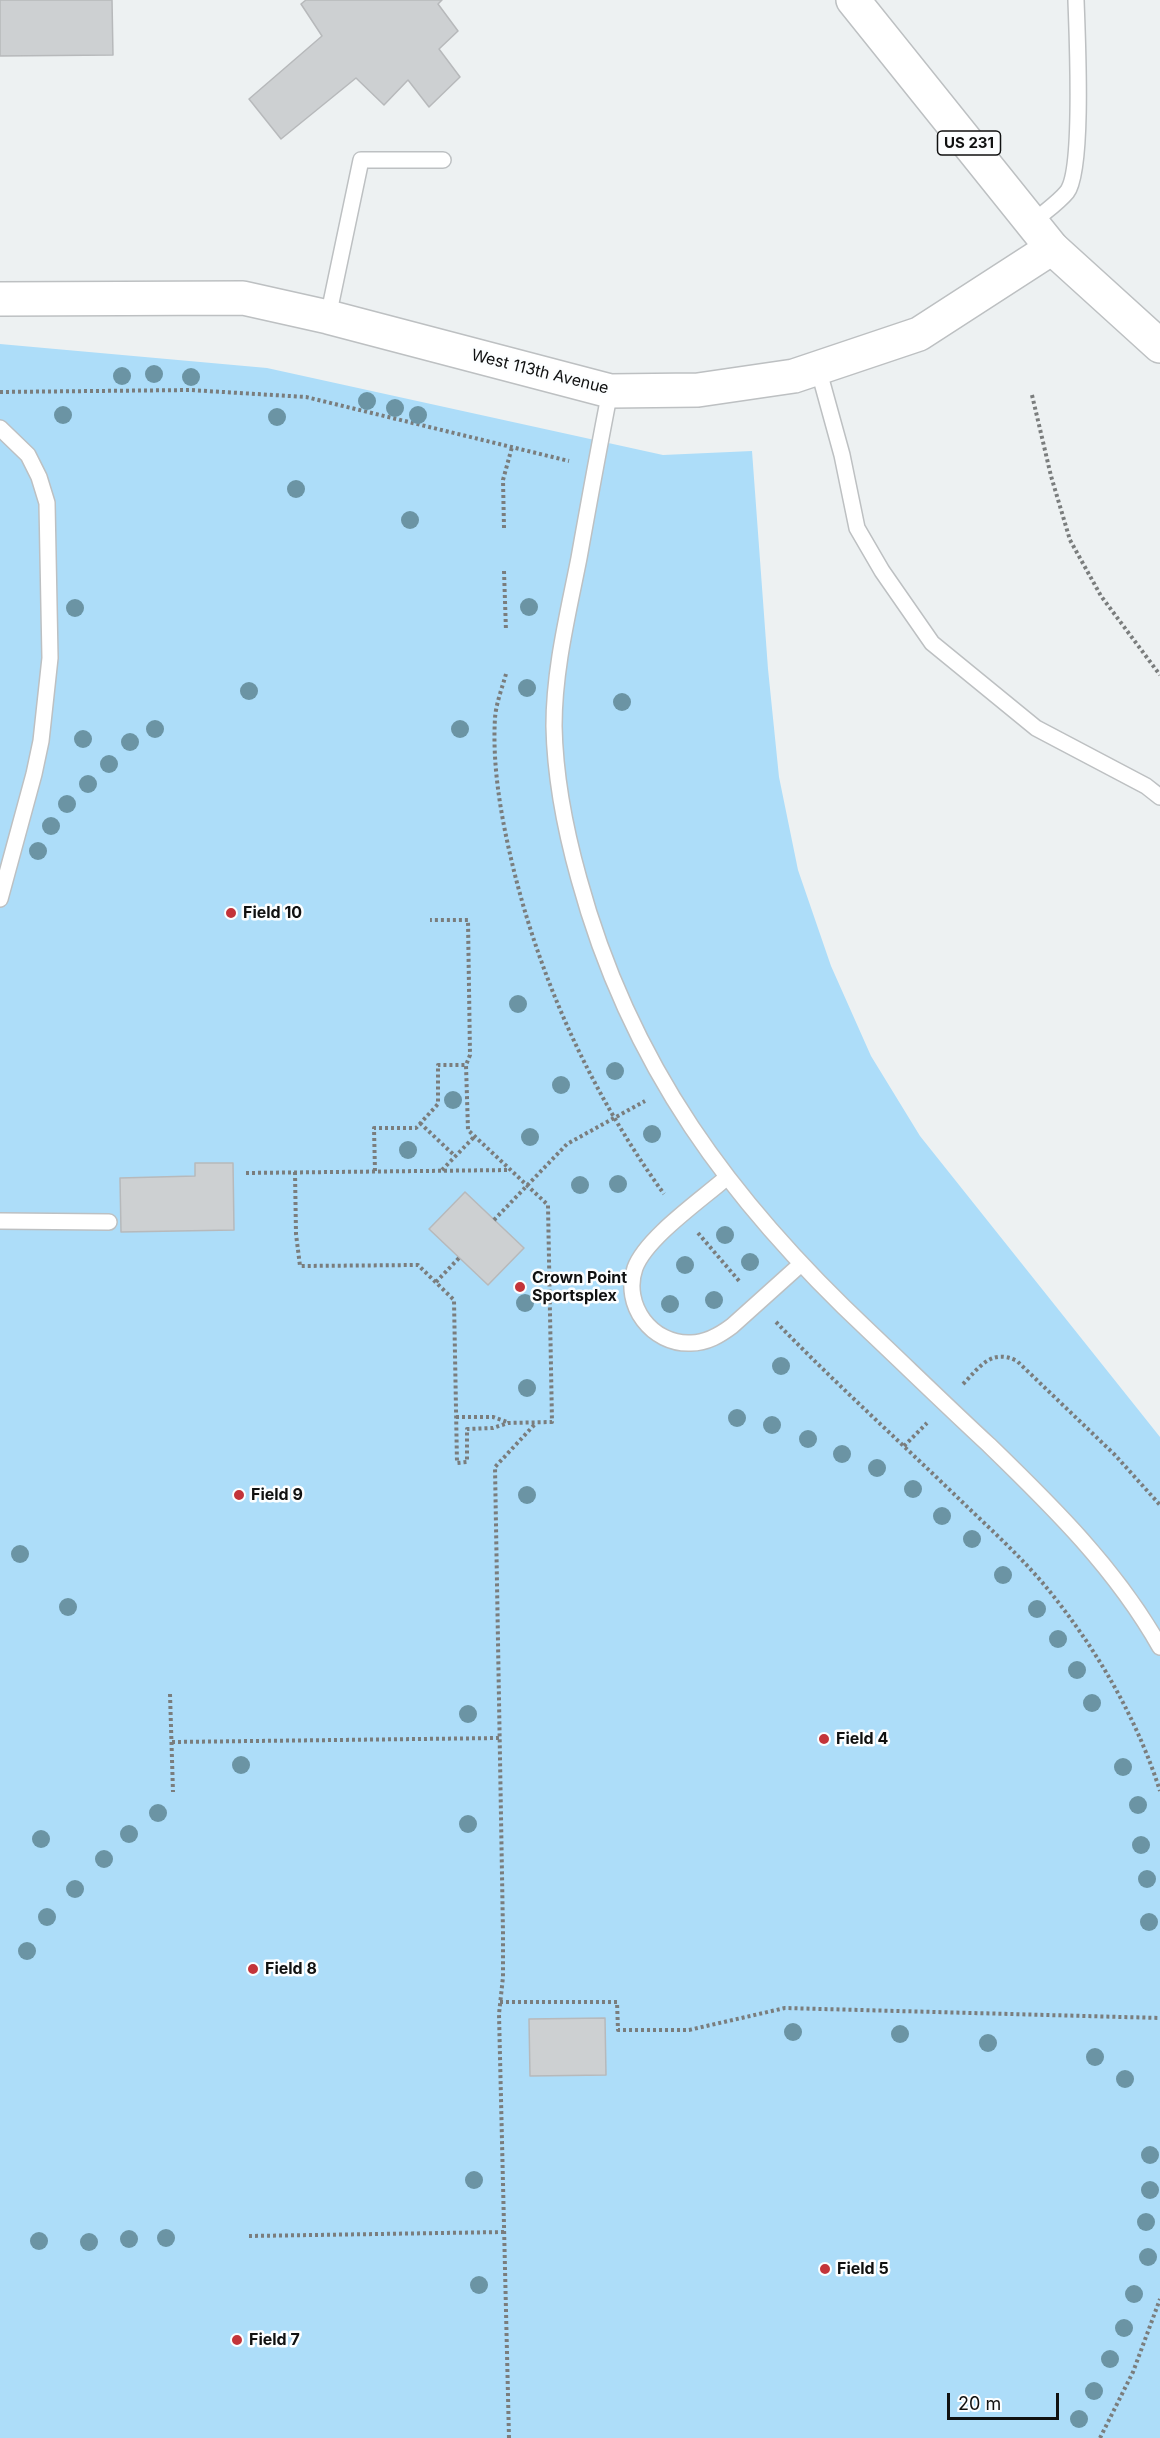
<!DOCTYPE html>
<html>
<head>
<meta charset="utf-8">
<style>
  body { margin:0 }
  #map { position:relative; width:1160px; height:2438px; overflow:hidden; background:#edf1f2; font-family:Inter,sans-serif }
  canvas { display:block }
  .scale { position:absolute; left:947px; top:2393px; width:112px; height:27px; box-sizing:border-box; border:3px solid #101111; border-top:0; padding-left:8px; font-size:18px; line-height:21px; white-space:nowrap; color:#101111; -webkit-text-stroke:4px #fcfeff; paint-order:stroke }
</style>
</head>
<body>
<div id="map">
<canvas width="1160" height="2438"></canvas>
<div class="scale">20 m</div>
</div>
<script>
const ctx = document.querySelector('canvas').getContext('2d');
ctx.lineJoin = 'round';
function paint(path, color) { ctx.fillStyle = color; ctx.fill(path, 'evenodd'); }
function stroke(path, color, width, dash) { ctx.strokeStyle = color; ctx.lineWidth = width; ctx.lineCap = dash ? 'butt' : 'round'; ctx.setLineDash(dash || []); ctx.stroke(path); }
function label(font, color, halo, rows, align = 'center') {
  ctx.font = font + ' Inter,sans-serif'; ctx.lineWidth = 5; ctx.setLineDash([]); ctx.textBaseline = 'middle'; ctx.strokeStyle = halo; ctx.fillStyle = color; for (const [text, x, y, turn = 0] of rows) {
    ctx.save(); ctx.translate(x, y); ctx.rotate((+turn || 0) * Math.PI / 180); ctx.textAlign = isNaN(turn) ? turn : align; if (halo) ctx.strokeText(text, 0, 0); ctx.fillText(text, 0, 0); ctx.restore();
  }
}
const green = new Path2D(`
  M0 344 267 368 663 455 752 451 768 669 779 777 798 870 831 966 871 1056 920 1136 1160 1437V2438H0Z`);
const building = new Path2D(`
  M0 0H112L113 55 0 56Z
  M306 0H442L438 4 458 31 439 49 460 77 429 107 408 80 384 105 356 78 281 139 249 99 322 36 301 4Z
  M195 1163H233L234 1230 121 1232 120 1178 195 1176Z
  M465 1192 524 1248 488 1285 429 1229Z
  M605 2018 606 2075 530 2076 529 2019Z`);
const path = new Path2D(`
  M0 392 190 390 306 397 569 461
  M1032 395 1051 476 1070 540 1101 596 1160 675
  M504 528 503 480 512 447
  M504 571 506 631
  M506 674C502 688 496 704 495 718 492 769 502 822 514 871 543 988 594 1097 664 1194
  M420 1123 455 1156
  M442 1170 475 1136
  M375 1171 374 1128H416L438 1104V1065H466
  M295 1172 296 1234 300 1266 418 1265 454 1300 457 1463 467 1462V1429L493 1428 508 1423 552 1422 548 1205 468 1130 466 1065 470 1055 468 920H430
  M246 1173 509 1170
  M494 1220 567 1144 645 1101
  M698 1233 740 1282
  M436 1282 459 1258
  M776 1322C834 1382 896 1438 956 1496 988 1527 1023 1558 1051 1593 1099 1653 1137 1719 1160 1791
  M963 1384C980 1367 991 1348 1017 1361L1115 1455 1160 1505
  M456 1417H493L507 1422
  M904 1446 927 1423
  M170 1694 173 1792
  M172 1742 500 1738
  M500 2002H617L618 2030H689L785 2008 1160 2018
  M249 2236 506 2232
  M509 2438 499 2014 503 1977V1933L495 1467 536 1423
  M1100 2438 1133 2372 1160 2299`);
const lane = new Path2D(`
  M1032 223C1043 213 1058 203 1067 192 1084 170 1077 33 1076 0
  M328 317 361 160H443
  M818 368 842 455 857 528 882 571 932 643 1036 728 1146 786 1160 797
  M610 391C599 447 589 502 579 558 568 614 554 669 554 726 555 778 565 829 579 879 630 1066 731 1202 871 1333 910 1370 949 1408 989 1445 1053 1507 1116 1569 1160 1647
  M0 428 28 455 39 477 47 503 50 658 41 741 34 774 0 899
  M726 1178C701 1200 646 1238 635 1268 622 1305 652 1345 691 1343 707 1343 720 1335 732 1326L801 1264
  M0 1221 109 1222`);
const secondary = new Path2D(`
  M0 299 243 298 328 317 610 391 698 390 794 376 919 334 1052 248`);
const primary = new Path2D(`
  M853 0 1052 248 1160 346`);
const trees = [
  [154,374],
  [122,376],
  [191,377],
  [367,401],
  [395,408],
  [63,415],
  [418,415],
  [277,417],
  [296,489],
  [410,520],
  [529,607],
  [75,608],
  [527,688],
  [249,691],
  [622,702],
  [155,729],
  [460,729],
  [83,739],
  [130,742],
  [109,764],
  [88,784],
  [67,804],
  [51,826],
  [38,851],
  [518,1004],
  [615,1071],
  [561,1085],
  [453,1100],
  [652,1134],
  [530,1137],
  [408,1150],
  [618,1184],
  [580,1185],
  [725,1235],
  [750,1262],
  [685,1265],
  [714,1300],
  [525,1303],
  [670,1304],
  [781,1366],
  [527,1388],
  [737,1418],
  [772,1425],
  [808,1439],
  [842,1454],
  [877,1468],
  [913,1489],
  [527,1495],
  [942,1516],
  [972,1539],
  [20,1554],
  [1003,1575],
  [68,1607],
  [1037,1609],
  [1058,1639],
  [1077,1670],
  [1092,1703],
  [468,1714],
  [241,1765],
  [1123,1767],
  [1138,1805],
  [158,1813],
  [468,1824],
  [129,1834],
  [41,1839],
  [1141,1845],
  [104,1859],
  [1147,1879],
  [75,1889],
  [47,1917],
  [1149,1922],
  [27,1951],
  [793,2032],
  [900,2034],
  [988,2043],
  [1095,2057],
  [1125,2079],
  [1150,2155],
  [474,2180],
  [1150,2190],
  [1146,2222],
  [166,2238],
  [129,2239],
  [39,2241],
  [89,2242],
  [1148,2257],
  [479,2285],
  [1134,2294],
  [1124,2328],
  [1110,2359],
  [1094,2391],
  [1079,2419]
];
const markers = [
  [231,913,6,"#c3343a"],
  [520,1287,6,"#c3343a"],
  [239,1495,6,"#c3343a"],
  [824,1739,6,"#c3343a"],
  [253,1969,6,"#c3343a"],
  [825,2269,6,"#c3343a"],
  [237,2340,6,"#c3343a"]
];
const shields = [
  [969,143,63]
];
const shieldNames = [
  ["US 231",969,143]
];
const streetNames = [
  ["West 113th Avenue",540,372,14]
];
const poiNames = [
  ["Field 10",243,913],
  ["Crown Point",532,1278],
  ["Sportsplex",532,1296],
  ["Field 9",251,1495],
  ["Field 4",836,1739],
  ["Field 8",265,1969],
  ["Field 5",837,2269],
  ["Field 7",249,2340]
];
paint(green, '#adddf9');
paint(building, '#cdd0d2');
stroke(building, '#b7b9bb', 1.5);
stroke(lane, '#bdc0c2', 18);
stroke(secondary, '#bdc0c2', 36);
stroke(primary, '#bdc0c2', 36);
stroke(path, '#7a7d7d', 4, [3, 3]);
stroke(lane, '#fff', 15);
stroke(secondary, '#fff', 33);
stroke(primary, '#fff', 33);
ctx.fillStyle = '#6b94a4';
for (const [x, y] of trees) { ctx.beginPath(); ctx.arc(x, y, 9, 0, 2 * Math.PI); ctx.fill(); }
for (const [x, y, r, color] of markers) { const dot = new Path2D(); dot.arc(x, y, r, 0, 2 * Math.PI); ctx.fillStyle = color; ctx.fill(dot); stroke(dot, '#fcfeff', 2); }
for (const [x, y, w] of shields) { const box = new Path2D(); box.roundRect(x - w / 2, y - 12, w, 24, 4.5); ctx.fillStyle = '#fcfeff'; ctx.fill(box); stroke(box, '#101111', 1.5); }
label('bold 15px', '#101111', null, shieldNames);
label('16px', '#101111', '#fcfeff', streetNames);
label('bold 16px', '#101111', '#fcfeff', poiNames, 'left');
</script>
</body>
</html>
